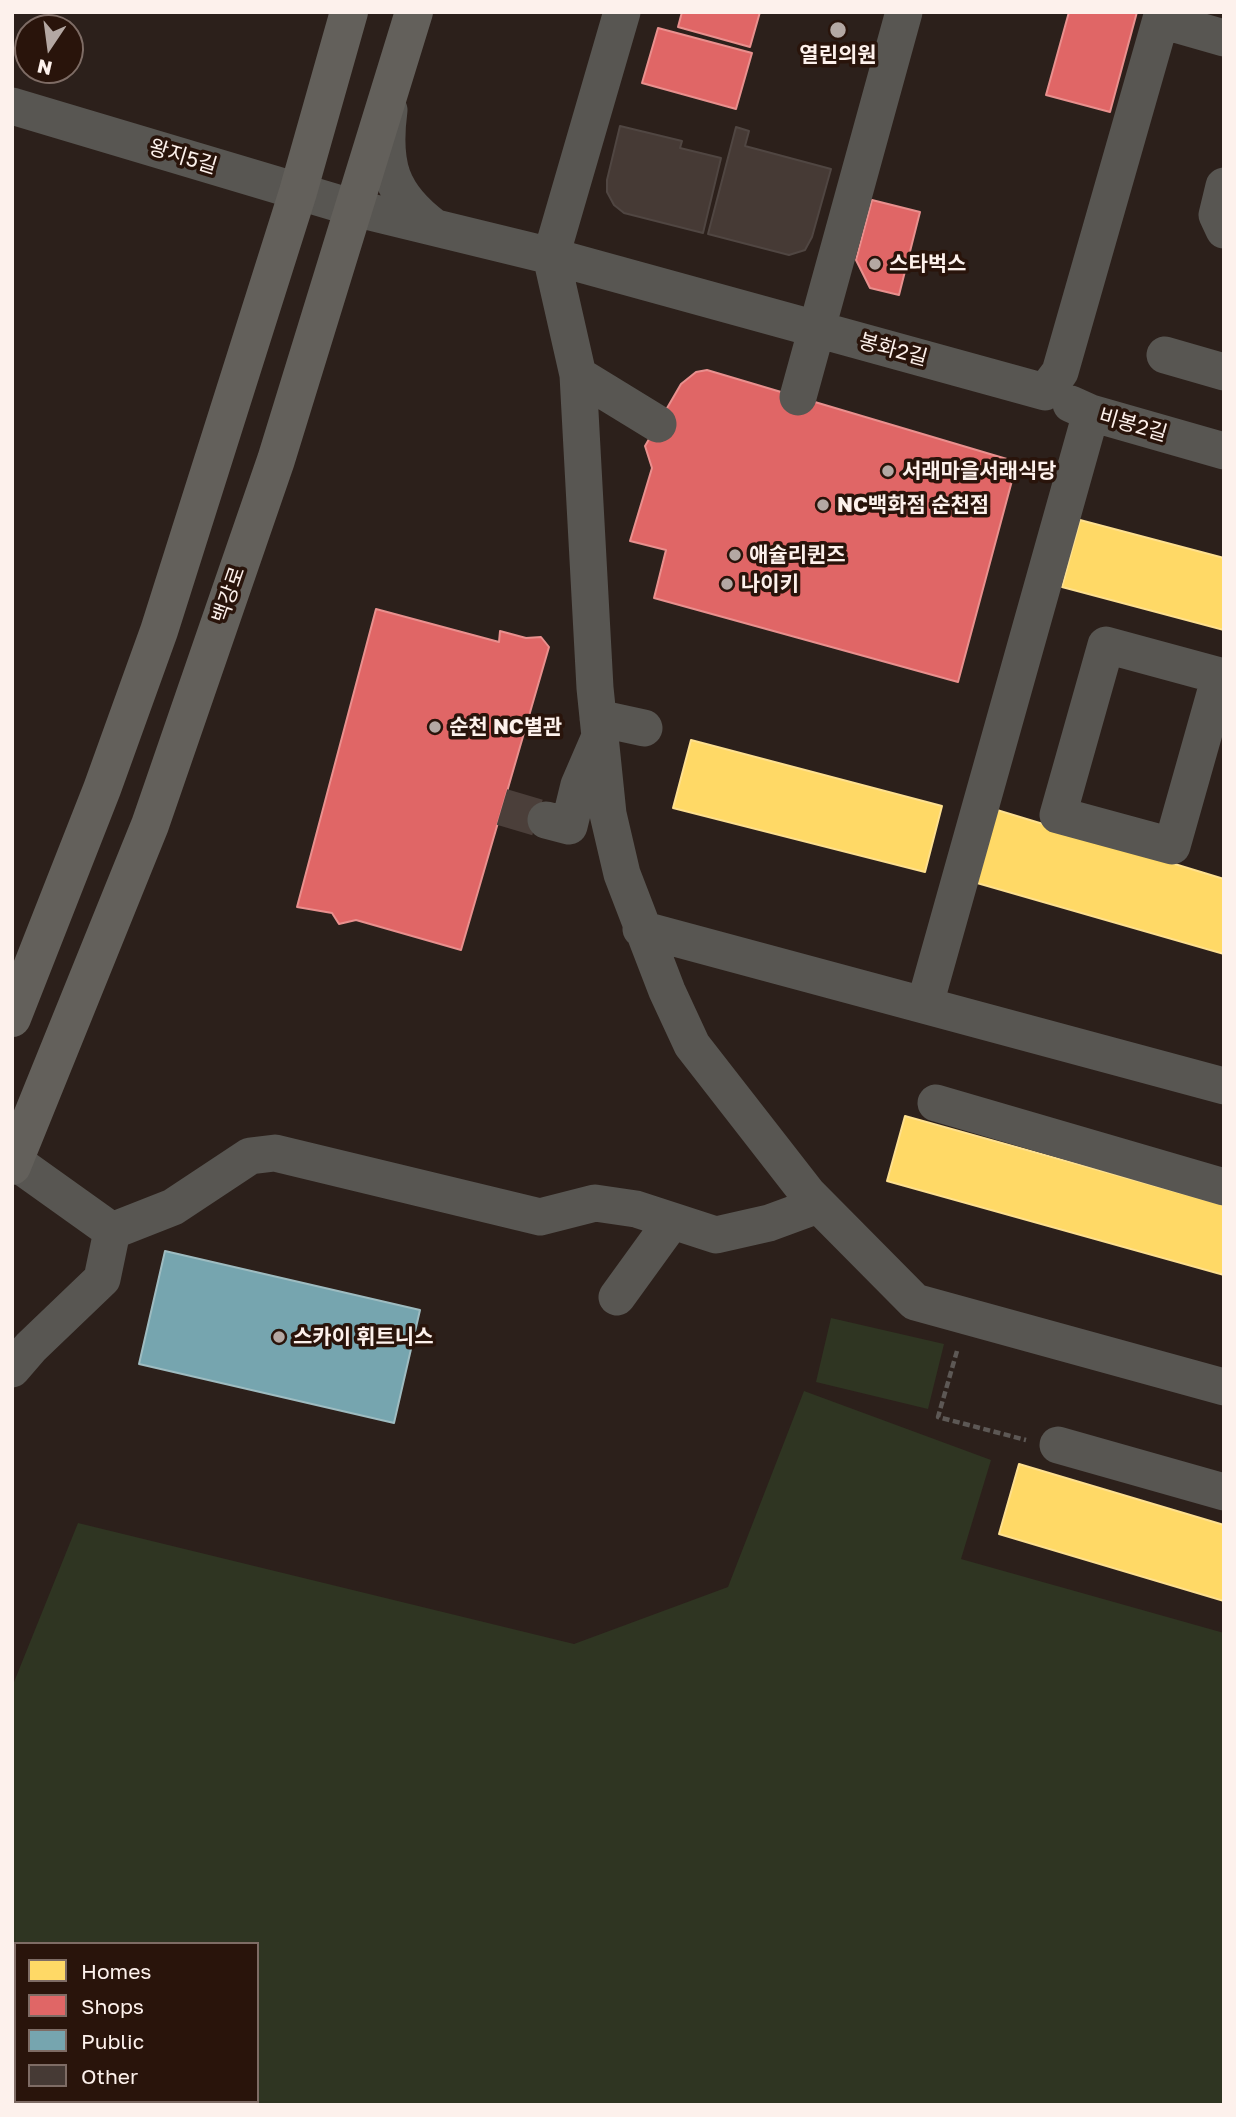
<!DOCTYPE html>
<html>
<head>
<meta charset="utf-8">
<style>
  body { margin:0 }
  #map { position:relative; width:1236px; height:2117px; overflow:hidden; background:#2c201b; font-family:"Golos Text",sans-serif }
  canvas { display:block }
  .frame { position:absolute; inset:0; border:14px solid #fdf1ec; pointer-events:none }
  .legend { position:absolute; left:14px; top:1942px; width:245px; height:161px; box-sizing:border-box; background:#29140b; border:2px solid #7e6c65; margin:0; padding:9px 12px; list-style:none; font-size:21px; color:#fdf1ec }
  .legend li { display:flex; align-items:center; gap:14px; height:35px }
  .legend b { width:35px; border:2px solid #7e6c65 }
  .north { position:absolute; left:14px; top:14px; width:70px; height:70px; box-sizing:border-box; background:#29140b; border:2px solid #7e6c65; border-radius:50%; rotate:193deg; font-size:19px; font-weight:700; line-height:28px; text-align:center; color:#fdf1ec }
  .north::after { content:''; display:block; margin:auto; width:24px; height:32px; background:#b4a8a3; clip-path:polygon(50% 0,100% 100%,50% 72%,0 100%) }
</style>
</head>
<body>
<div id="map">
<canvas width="1236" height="2117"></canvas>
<div class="frame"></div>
<ul class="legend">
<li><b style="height:19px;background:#ffd966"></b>Homes</li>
<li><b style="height:19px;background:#e06666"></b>Shops</li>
<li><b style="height:19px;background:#76a5af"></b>Public</li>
<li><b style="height:19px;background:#463a35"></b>Other</li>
</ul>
<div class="north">N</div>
</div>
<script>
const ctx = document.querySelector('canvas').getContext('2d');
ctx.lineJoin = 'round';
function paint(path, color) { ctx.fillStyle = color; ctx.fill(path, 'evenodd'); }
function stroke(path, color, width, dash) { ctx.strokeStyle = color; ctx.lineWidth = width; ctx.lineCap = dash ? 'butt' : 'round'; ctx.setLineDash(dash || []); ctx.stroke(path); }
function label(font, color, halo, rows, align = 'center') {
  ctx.font = font + ' "Golos Text","Noto Sans KR",sans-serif'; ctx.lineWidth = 7; ctx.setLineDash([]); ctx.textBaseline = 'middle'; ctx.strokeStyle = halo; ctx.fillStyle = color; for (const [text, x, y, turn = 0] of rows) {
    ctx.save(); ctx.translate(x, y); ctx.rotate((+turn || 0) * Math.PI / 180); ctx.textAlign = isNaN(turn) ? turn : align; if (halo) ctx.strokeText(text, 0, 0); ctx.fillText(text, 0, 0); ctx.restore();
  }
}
const green = new Path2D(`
  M831 1318 944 1344 928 1409 816 1382Z
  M804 1391 991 1460 961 1559 1224 1633V2105H12V1687L78 1523 574 1644 728 1587ZM16 1944H257V2101H16Z`);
const homes = new Path2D(`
  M1080 520 1224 558V630L1062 587Z
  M691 740 942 806 925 872 673 808Z
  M997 810 1224 879V954L977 883Z
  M905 1116 1224 1205V1275L887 1181Z
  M1019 1464 1224 1525V1601L999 1534Z`);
const shops = new Path2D(`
  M682 12H760L750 47 678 27Z
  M1069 12H1137L1110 112 1046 95Z
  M658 28 752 53 736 109 642 83Z
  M872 200 920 212 899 295 870 288 856 260Z
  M707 370 1017 462 958 682 654 598 666 550 630 541 652 468 645 446 681 384 696 372Z
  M376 609 499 642 500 631 526 638 541 637 549 647 461 950 356 920 339 924 332 913 297 907Z`);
const public = new Path2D(`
  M165 1251 420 1310 394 1423 139 1364Z`);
const building = new Path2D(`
  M620 126 682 141 680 148 721 158 703 233 624 213 614 205 607 192V180Z
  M736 127 749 131 745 146 831 169 812 237 805 250 789 255 708 234Z`);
const minorTunnel = new Path2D(`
  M502 807 546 820`);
const path = new Path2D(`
  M957 1351 938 1417 1026 1440`);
const minor = new Path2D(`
  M622 12 551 256 578 375 595 688 608 814 622 874 667 991 692 1045 808 1194 915 1302 1224 1387
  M1161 20 1224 38
  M12 106 354 208 551 256 1045 392 1060 372 1163 12
  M389 110C382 164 390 194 434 227
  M1224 186 1217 215 1224 230
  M1165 355 1224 372
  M578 375 658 424
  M798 397 904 12
  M1071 404 1091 413 1224 451
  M1220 676 1172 846 1058 815 1106 645 1224 677
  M598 718 644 728
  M546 820 569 826 579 785 598 741
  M641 929 1224 1086
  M925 1004 1091 413
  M936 1103 1224 1187
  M14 1161 112 1231 173 1207 250 1156 275 1153 540 1217 595 1203 636 1209 716 1235 769 1223 818 1205
  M617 1297 672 1221
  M12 1369 31 1347 102 1279 112 1231
  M1058 1445 1224 1492
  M12 2027 16 2026
  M209 2105 210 2101`);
const major = new Path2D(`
  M12 1018 102 789 159 631 298 192 349 12
  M12 1166 150 825 276 460 414 12`);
const markers = [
  [838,30,9,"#b4a8a3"],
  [875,264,7,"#b4a8a3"],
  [888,471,7,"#b4a8a3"],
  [823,505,7,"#b4a8a3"],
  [735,555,7,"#b4a8a3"],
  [727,584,7,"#b4a8a3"],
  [435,727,7,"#b4a8a3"],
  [279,1337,7,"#b4a8a3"]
];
const poiNames = [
  ["열린의원",838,55,"center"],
  ["스타벅스",889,264],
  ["서래마을서래식당",902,471],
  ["NC백화점 순천점",837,505],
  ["애슐리퀸즈",749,555],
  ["나이키",741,584],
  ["순천 NC별관",449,727],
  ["스카이 휘트니스",293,1337]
];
const streetNames = [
  ["왕지5길",183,157,17],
  ["봉화2길",893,350,15],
  ["비봉2길",1133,425,16],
  ["백강로",229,595,-71]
];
paint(green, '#2f3522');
paint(homes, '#ffd966');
stroke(homes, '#fee08e', 2);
paint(shops, '#e06666');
stroke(shops, '#e9908e', 2);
paint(public, '#76a5af');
stroke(public, '#9ebcc1', 2);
paint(building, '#463a35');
stroke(building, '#504642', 2);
stroke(minorTunnel, '#4b3f3a', 37, [37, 18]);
stroke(path, '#5d5855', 4.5, [7, 3.5]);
stroke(minor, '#585652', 37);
stroke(major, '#63605b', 38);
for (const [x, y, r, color] of markers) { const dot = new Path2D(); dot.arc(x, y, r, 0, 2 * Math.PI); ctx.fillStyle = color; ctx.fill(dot); stroke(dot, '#29140b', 2.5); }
label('bold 21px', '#fdf1ec', '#29140b', poiNames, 'left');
label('21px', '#fdf1ec', '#29140b', streetNames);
</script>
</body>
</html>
